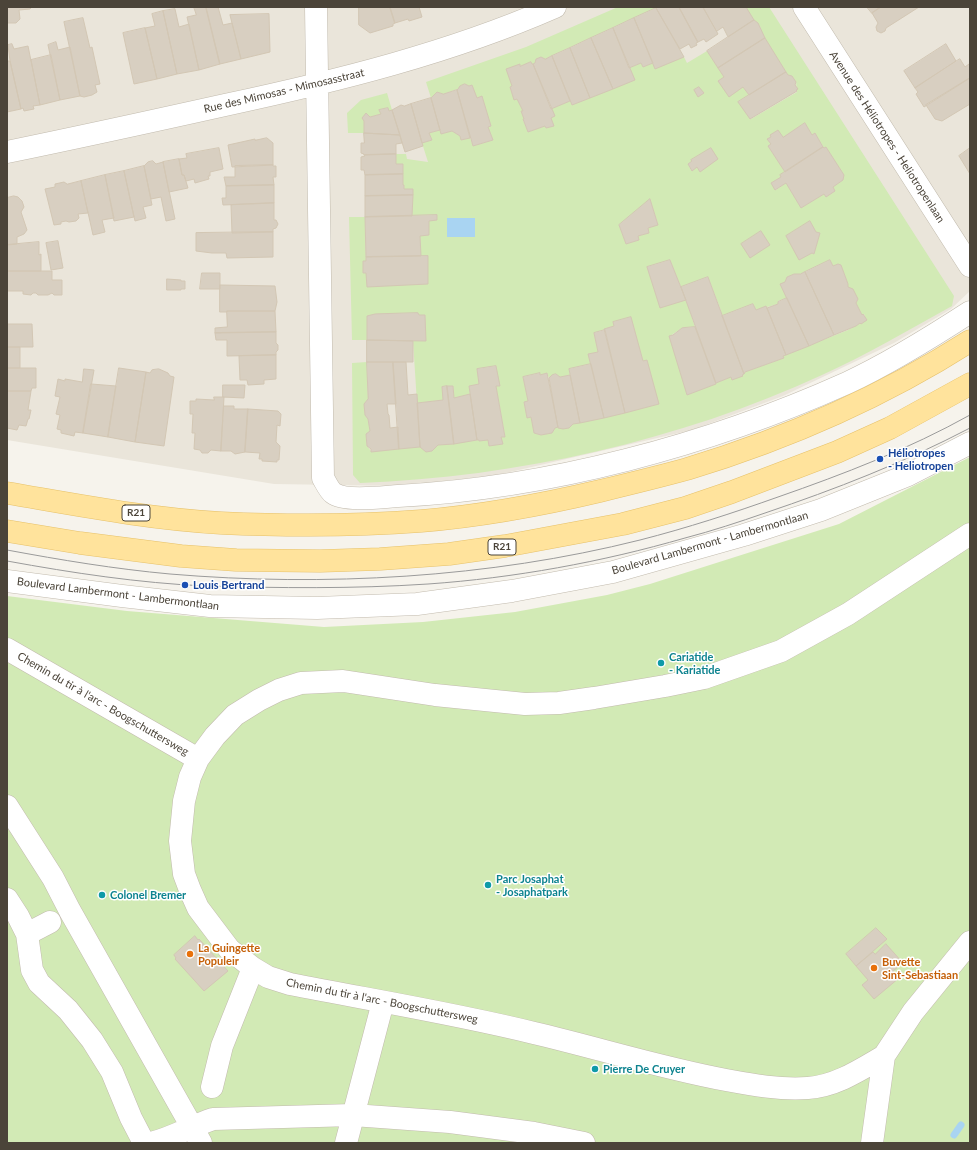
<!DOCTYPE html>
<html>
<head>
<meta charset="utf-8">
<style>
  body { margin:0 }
  #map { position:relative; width:977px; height:1150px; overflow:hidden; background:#f6f3ec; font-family:Lato,sans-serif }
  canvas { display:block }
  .frame { position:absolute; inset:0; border:8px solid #4b4439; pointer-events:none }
</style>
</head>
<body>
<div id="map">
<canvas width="977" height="1150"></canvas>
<div class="frame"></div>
</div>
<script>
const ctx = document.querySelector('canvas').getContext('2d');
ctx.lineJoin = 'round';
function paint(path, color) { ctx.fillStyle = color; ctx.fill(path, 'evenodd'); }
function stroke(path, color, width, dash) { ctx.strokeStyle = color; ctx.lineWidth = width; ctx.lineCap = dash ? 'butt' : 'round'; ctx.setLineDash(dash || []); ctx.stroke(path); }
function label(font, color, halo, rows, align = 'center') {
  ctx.font = font + ' Lato,sans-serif'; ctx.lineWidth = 3; ctx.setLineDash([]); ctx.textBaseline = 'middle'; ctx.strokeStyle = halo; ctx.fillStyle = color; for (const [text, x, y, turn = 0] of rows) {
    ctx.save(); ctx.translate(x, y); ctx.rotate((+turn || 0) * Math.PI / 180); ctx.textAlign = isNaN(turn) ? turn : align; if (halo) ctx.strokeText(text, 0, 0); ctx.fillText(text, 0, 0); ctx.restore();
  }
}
const residential = new Path2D(`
  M7 7H970V291L951 309 894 343 783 396 692 430 497 475 401 486 274 484 7 440Z`);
const green = new Path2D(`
  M618 7H658L545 59 541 57 536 59 535 63 533 64 520 66 519 64 512 86 510 88 514 99H517L523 111H521L524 119 523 120 528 132 545 126 546 128 553 126 551 118V109L570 101 572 105 634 80 629 68 641 63 643 67 653 63 684 57 687 63 707 51 724 77 718 81 743 87 749 95 738 102 751 119 797 92 796 82 792 76 788 75 786 72 761 32C761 25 759 25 755 21 751 18 748 11 746 7H769L954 296 952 306C909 330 866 355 822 375 679 441 517 477 360 483L353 475 352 363 367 362 368 399 364 404 365 415 368 419 370 431 366 434 367 446 371 451 420 447C428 453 430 454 438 445L479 440V441L488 440 489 446 502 444 501 437 505 436 496 386 499 385 496 366 477 369 479 384 469 386 470 394 454 398 453 386 442 387 443 400 417 403 413 341H426L425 315H419L418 313 375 314 367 316V340H352L349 217H365L366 261H363L428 266V256H421L420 236 429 235V221L437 215 412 216 413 189H404L403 185V164H396V154H406L407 159 428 162 422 143 432 140 429 133 440 130 441 134 452 131 460 136 461 140 470 138 473 146 493 140 488 127 491 126 482 97 477 98 472 85 469 86 465 84 458 89 443 94 437 92 431 98 426 82 526 47ZM805 123 812 135 815 133 824 148 826 147 844 175 843 180 833 187 835 191 826 197 824 194 801 208 786 183 776 190 771 183 781 177 785 172 768 146 771 144 767 139 771 137H783ZM711 149 700 172 697 167 691 170 688 164 692 161 691 160ZM650 200 658 224 648 228 649 233 638 236 639 240 626 244 619 225ZM810 222 816 232 820 233 814 254 812 253 799 260ZM670 260 681 287 708 277 720 308 722 316 753 304 756 310 778 304V301L787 298 785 282 787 277 794 274H800L830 260 833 266 838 264 841 265 848 284V287L858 299 856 303 862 315 864 314 866 320 848 330 783 356 784 358 745 372V373L742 375 732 379 731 377 687 395 670 336 682 328 695 327 686 300 647 267ZM631 318 643 361 647 360 658 404 573 424 569 428C564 429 559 427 555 428L552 433 541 435 534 433 531 417 527 418 524 402 528 401 523 377 540 373V375L547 373 549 378 552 375 556 374 560 377 570 375 569 369 591 364 589 354 598 352 594 333 614 326V322Z
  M387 93 392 110 389 111 388 108 380 110 381 114 370 117 366 113 364 121V133H348L347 113 361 100Z
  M970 457V1143H7V596L127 611 324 627 423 622 515 612 607 595 650 584 839 524Z`);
const water = new Path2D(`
  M447 218H475V237H447Z`);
const stream = new Path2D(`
  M954 1135 961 1125`);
const building = new Path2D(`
  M7 7H32L30 9 19 10 20 19 16 23H7Z
  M194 7H206L220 64 199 70 187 17 196 15Z
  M206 7H218L223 25 232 23 241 59 220 64Z
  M359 7H390L395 23 393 24V26L370 33 359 25Z
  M390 7H419L422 17 409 21 408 19 395 23Z
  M658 7H679L698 42 696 43 697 45 691 48 689 44 680 49 656 8Z
  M679 7H703L718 34 706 42 704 39 698 42Z
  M703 7H746L754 20 728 37 723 27 717 31Z
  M867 7H881L872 13Z
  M881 7H919L886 28 885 31 881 33 877 31 876 27 878 23 872 13Z
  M656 8 684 57 655 69 634 18Z
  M175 9 179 27 189 24 199 70 177 74 163 11Z
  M163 11 177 74 157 79 145 28 155 26 152 14Z
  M269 14 270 52 241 59 230 15Z
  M83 18 90 48 92 47 100 84 95 85 97 92 92 95 84 97 80 96 64 22Z
  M634 18 653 63 643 67 641 63 629 68 613 28Z
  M754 20 758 23 765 38 718 68 707 51Z
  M145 28 157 79 134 84 123 33Z
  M613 28 635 80 613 89 591 38Z
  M591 38 613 89 590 98 570 48Z
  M765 38 786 72 749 95 743 87 729 97 718 81 724 77 718 68Z
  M56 42 58 50 70 47 80 96 60 100 48 45Z
  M12 44 14 49 28 46 40 105 33 106 34 109 24 111 23 108 21 109 10 61 8 45Z
  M946 44 956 61 915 88 904 71Z
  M570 48 590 98 572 105 552 56Z
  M51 55 60 100 40 105 31 60Z
  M552 56 570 101 551 109 533 64 535 63 536 59 541 57 545 59Z
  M960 59 965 67 969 64 970 66V78L924 107 916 94 918 92 915 88Z
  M7 61H10L21 109 7 112Z
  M531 62 532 64H533L555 116 551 118 554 126 546 128 545 126 528 132 523 119H524L521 111H523L517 99 514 100 510 87 512 86 506 69 520 64V66Z
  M786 72 788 75 792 76 796 82 795 85 798 89 796 90 797 91 750 119 738 102Z
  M970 78V104L942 121 935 119 926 105Z
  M465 84 469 86 472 85 477 98 482 96 491 126 488 127 493 140 473 146 457 90 458 89 460 86Z
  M699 87 704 93 698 97 694 90Z
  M457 90 470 138 461 140 460 136 452 131 441 134 431 98 437 92 443 94Z
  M431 98 440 130 429 133 432 140 422 143 411 104Z
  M411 104 423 146 405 152 392 110 401 105 404 106Z
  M388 108 389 111 392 110 400 135 364 133V121L362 118 366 113 370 117 381 114 379 110Z
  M805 123 812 135 815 133 823 147 785 172 768 146 771 144 767 139 771 137 770 135 778 130 783 137Z
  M364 133 400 135 402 143 396 144V154L364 155V154L361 153V143H364Z
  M267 138 273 143V165L232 167 228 145 255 139V140Z
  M823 147 824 148 826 147 844 175 843 180 833 187 835 191 826 197 824 194 801 208 786 183 775 190 771 183 781 177 780 175Z
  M219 148 223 169 210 172V176H208L209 179 195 183 194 179 186 181 184 175H182L179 159 187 158 186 154Z
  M711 148 718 159 700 172 697 167 692 171 688 164 692 161 691 160Z
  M970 148V174L959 156Z
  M396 154V164H403V174L365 175 364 170H361V157L365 156 364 155Z
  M179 159 182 175H184L188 188 169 192 163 162Z
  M153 161 156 164 163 162 175 219 166 221 161 197 151 199 144 166 148 162Z
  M273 165V166H276V177H273L274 185 226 186 224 177H235V166Z
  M144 166 152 205 143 207 146 218 135 221 124 171Z
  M124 171 134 217 114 221 105 175Z
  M403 174V185H404V189H413V195L365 196V175Z
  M105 175 114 218 102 220 105 232 93 235 81 181Z
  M81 181 88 213 78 214 79 218 76 221 69 222 66 221 61 222V224L54 225 45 189 55 187V184L64 182 67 184Z
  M274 185V203L223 205 222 198H226V186Z
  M413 195 412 216 365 217V196Z
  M14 196 18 197 22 201 24 207 21 212 27 230 24 234 17 237V244L7 245V198Z
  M650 199 658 225 648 228 649 233 638 236 639 240 626 244 619 225Z
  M274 203V220H276L278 224 276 228 273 229V232L232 233 231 205Z
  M437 215V220L429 221V235L420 236 421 256 366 257 365 217Z
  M810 221 816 232 820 233 814 254 812 253 799 260 786 236Z
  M761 231 770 245 750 258 741 244Z
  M273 232V257L227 258 226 253H212L196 251V233Z
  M58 241 63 268 51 270 46 243Z
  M39 242V255L41 254V271H7V245Z
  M428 256V284L367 287 366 273H363V261H366V257Z
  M670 260 686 300 660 308 647 267Z
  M830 260 833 266 838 264 841 265 848 284V287L853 289 858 299 856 303 862 315 863 314 867 320 861 324 860 323 856 326 834 335 805 272Z
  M7 271H52V280H62V295H54L52 293 48 295H38L36 293H33L31 295 23 294V291H7Z
  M805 272 834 335 809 346 780 284 785 282 787 277 794 274H800Z
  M202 273H220V289H200Z
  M708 277 744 374 742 375 743 376 732 380 731 377 716 383 681 287Z
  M167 279 181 280V281H185V289H181V290H167Z
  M220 285 275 286 277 302 275 311H227V312H220Z
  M787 298 809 346 786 355 767 308 778 304V302Z
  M753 304 756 310 766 306 786 355 783 356 784 358 745 372 744 374 722 316Z
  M227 311H275L276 332 215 333V328L227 327Z
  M418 313 419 315H425L426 341 367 340V316L375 314Z
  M631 317 643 361 647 360 659 404 625 413 604 329 614 326 613 322Z
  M7 324H32L33 347H7Z
  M695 327 716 384 687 395 669 336 673 335 682 328Z
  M605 330 625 413 604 418 588 354 598 352 594 333Z
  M276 332V343L278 345V350L276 352V355L227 356V340H216L215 333Z
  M367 340 413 341V362H367Z
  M7 347H20V368H7Z
  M276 355V379L264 380V384L248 385 247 380H240L239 356Z
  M367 362H393L396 404H387L388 414 389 415 390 428 398 427 399 449 371 452V449L367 446 366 434 370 431 368 419 365 415 364 404 368 399Z
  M393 362H406L408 395 417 394 420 447 399 449Z
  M591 364 604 418 580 423 569 369Z
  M496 366 500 386H496L505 437H501L503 444 489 446 488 440 479 441V440H477L469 386 479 384 477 369Z
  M7 368H36V388H32L31 391H7Z
  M119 368 146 372 135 442 108 437Z
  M84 369 94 370 83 433 75 432 74 436 61 433V430L57 429 60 415 56 414 60 397 55 396 58 379 65 381V379L82 382Z
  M159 369 168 373 170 376 174 377 164 446 135 442 146 372 150 373 152 370Z
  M540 373V375L547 373 558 427 555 428 552 433 541 435 534 433 531 417 527 418 524 402 528 401 523 377Z
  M556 374 560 377 570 375 580 423 573 424 569 428 563 429 558 428 549 378 552 375Z
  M91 384 116 386 108 437 83 433Z
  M223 385H245L244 398 223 397Z
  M447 386 454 444 438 445 432 451 426 452 420 447 417 403 443 400 442 387Z
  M447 386H453L454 398 470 394 477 440 454 444Z
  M7 391H31L28 410H31L29 419H28L26 426 19 425 17 430 7 428Z
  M214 397H224L221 451 211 450 208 453H202L200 450 194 449 195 433H192L193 414H190V401H196V399L214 400Z
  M224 406H234V409H248L245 452 235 454 231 451H221Z
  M248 409 278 411 281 414 280 426 277 425 276 442 280 446 279 460H277V462L262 461V459H259L260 453 245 452Z
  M876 928 887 939 856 966 846 954Z
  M195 936 198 940 199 939 228 971 204 991 175 959 176 958 174 955Z
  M886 944 903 963 893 971 899 978 874 999 862 985 868 980 856 966 873 952 875 954Z`);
const street = new Path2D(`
  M316 7 323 478C326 483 329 490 333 493 345 502 382 497 398 496 549 488 709 445 847 383 890 363 930 338 970 312
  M804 7 970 266
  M7 152C80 137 153 121 225 105 337 81 450 53 555 7
  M7 581 122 596 210 606 317 608 417 604 512 591 613 572 744 535 821 510 908 475 970 443
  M7 649 198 759
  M7 806 53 878 70 911 201 1143
  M7 899 18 916 27 934 50 922
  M27 934 32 970 39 983 68 1010 92 1040 112 1072 131 1118 144 1143
  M884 1056C860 1070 836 1086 808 1088 780 1090 753 1085 726 1080 661 1068 598 1048 534 1033 453 1013 371 1000 290 984L268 977 253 968 229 949 198 908 190 890 184 874 180 841 184 801 190 777 198 759 215 736 235 715 259 700 279 690 301 683 343 681 435 695 525 704 559 703 594 698 665 686 704 678 781 651 848 614 970 534
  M212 1087 222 1046 253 968
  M151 1143C172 1138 192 1126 213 1119L353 1115 450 1122 534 1133 584 1143
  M346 1143 383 1002
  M872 1143 884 1056 913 1012 970 942`);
const primary = new Path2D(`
  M7 493C78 505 149 519 221 523 287 526 355 526 421 521 481 516 541 505 600 491 629 484 658 477 687 469 786 439 882 397 970 341
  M7 531 80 543 181 556 236 560 320 561 380 559 449 554 505 546 623 524 685 508 732 492 837 452 890 428 970 384`);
const tram = new Path2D(`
  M7 550C61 560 115 569 170 574 324 587 489 578 640 540 687 528 733 513 778 497 844 474 909 449 970 415
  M7 561C73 573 139 583 205 586 279 588 353 589 428 584 514 578 602 562 685 538 712 531 739 522 765 513 836 489 903 463 970 428`);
const markers = [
  [880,459,4,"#1a4fb4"],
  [185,585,4,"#1a4fb4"],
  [661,663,4,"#0f9aa8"],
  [488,885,4,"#0f9aa8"],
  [102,895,4,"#0f9aa8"],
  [190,954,4,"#e8710a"],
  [874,968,4,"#e8710a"],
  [595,1069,4,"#0f9aa8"]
];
const shields = [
  [136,513,28],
  [502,547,28]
];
const shieldNames = [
  ["R21",136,513],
  ["R21",502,547]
];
const streetNames = [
  ["Rue des Mimosas - Mimosasstraat",284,91,-13],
  ["Avenue des Héliotropes - Heliotropenlaan",887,137,57],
  ["Boulevard Lambermont - Lambermontlaan",710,543,-16],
  ["Boulevard Lambermont - Lambermontlaan",118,594,7],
  ["Chemin du tir à l'arc - Boogschuttersweg",103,704,30],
  ["Chemin du tir à l'arc - Boogschuttersweg",382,1001,11]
];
const transitNames = [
  ["Héliotropes",888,453],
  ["- Heliotropen",888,466],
  ["Louis Bertrand",193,585]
];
const cultureNames = [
  ["Cariatide",669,657],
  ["- Kariatide",669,670],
  ["Parc Josaphat",496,879],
  ["- Josaphatpark",496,892],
  ["Colonel Bremer",110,895],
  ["Pierre De Cruyer",603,1069]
];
const foodNames = [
  ["La Guingette",198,948],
  ["Populeir",198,961],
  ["Buvette",882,962],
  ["Sint-Sebastiaan",882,975]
];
paint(residential, '#eae5da');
paint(green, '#d2eab5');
paint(water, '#a9d4f2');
stroke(stream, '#a9d4f2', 7);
paint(building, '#d8cfc1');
stroke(building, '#d3c7b4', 1);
stroke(street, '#c2bbae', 23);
stroke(primary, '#e6c16a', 23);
stroke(street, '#fff', 22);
stroke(primary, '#ffe39c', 22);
stroke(tram, '#9a9a9a', 1);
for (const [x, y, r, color] of markers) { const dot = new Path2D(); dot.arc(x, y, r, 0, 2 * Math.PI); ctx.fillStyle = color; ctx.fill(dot); stroke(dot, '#fff', 1.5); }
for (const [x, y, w] of shields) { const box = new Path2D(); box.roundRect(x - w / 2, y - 8, w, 16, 3); ctx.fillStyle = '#fff'; ctx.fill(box); stroke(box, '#4b4439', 1); }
label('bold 10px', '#4b4439', null, shieldNames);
label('11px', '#4b4439', '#fff', streetNames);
label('bold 11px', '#164399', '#fff', transitNames, 'left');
label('bold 11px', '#0d838f', '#fff', cultureNames, 'left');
label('bold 11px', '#c56008', '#fff', foodNames, 'left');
</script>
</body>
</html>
